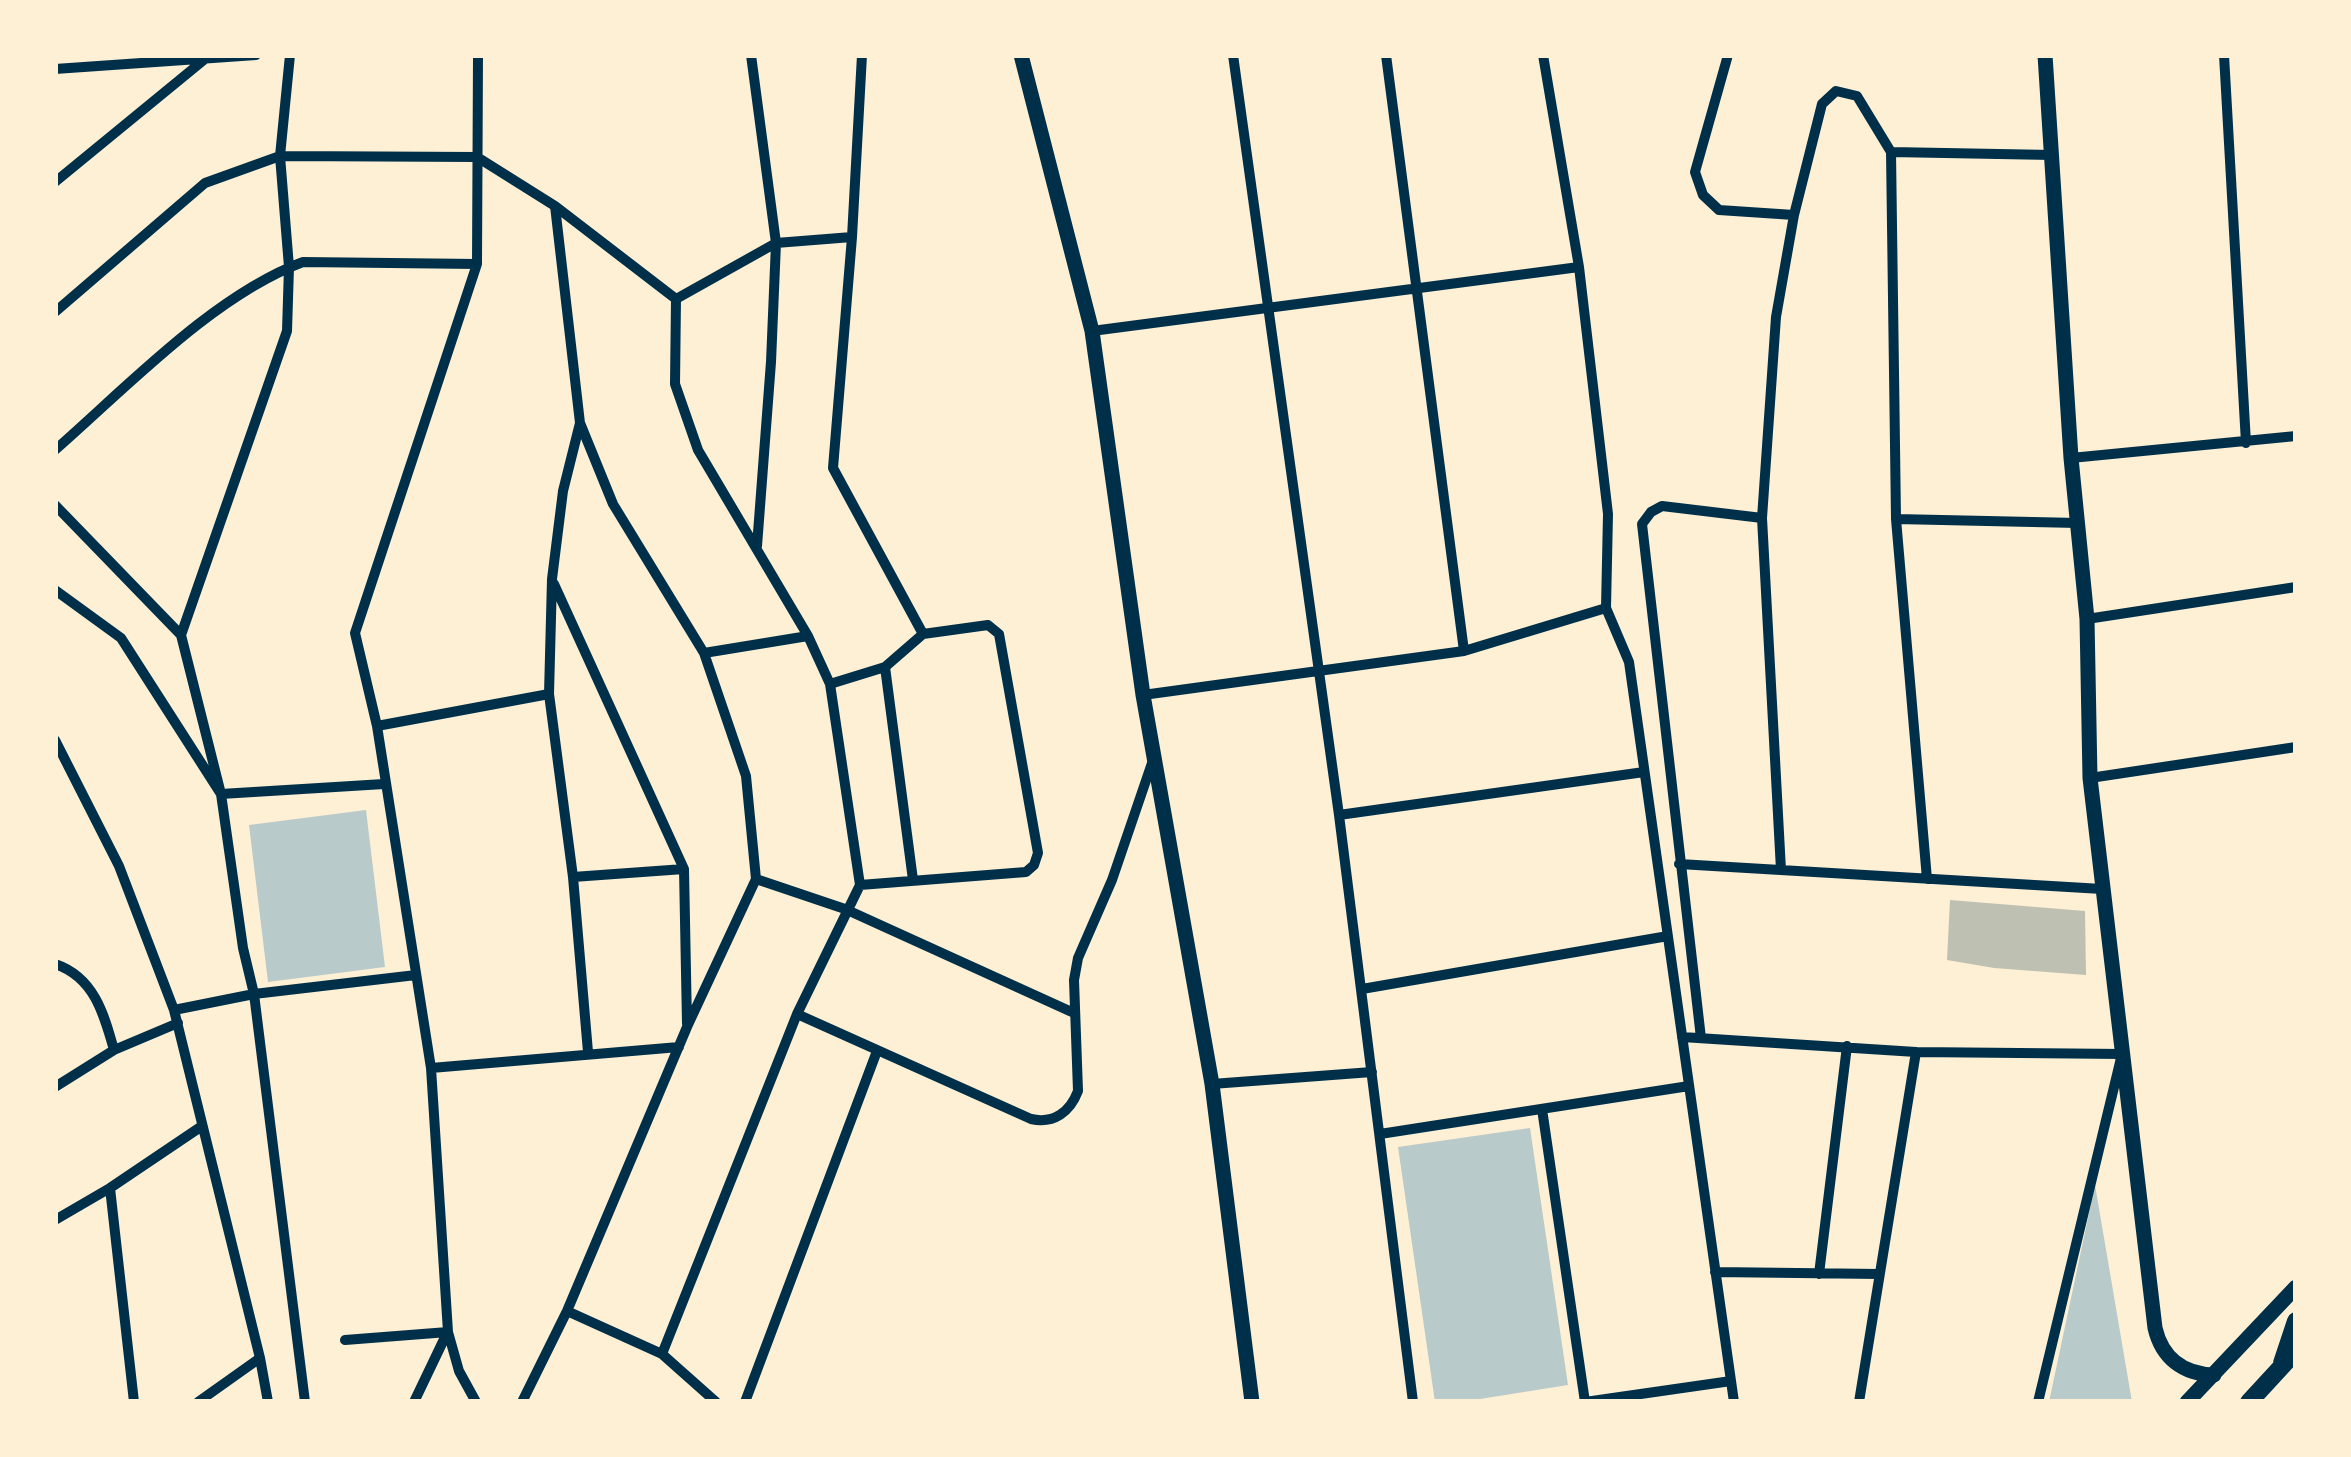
<!DOCTYPE html>
<html>
<head>
<meta charset="utf-8">
<style>
  body { margin:0 }
  #map { position:relative; width:2351px; height:1457px; overflow:hidden; background:#fdf0d5; font-family:Georgia,serif }
  canvas { display:block }
  .frame { position:absolute; inset:0; border:58px solid #fdf0d5; pointer-events:none }
</style>
</head>
<body>
<div id="map">
<canvas width="2351" height="1457"></canvas>
<div class="frame"></div>
</div>
<script>
const ctx = document.querySelector('canvas').getContext('2d');
ctx.lineJoin = 'round';
function paint(path, color) { ctx.fillStyle = color; ctx.fill(path, 'evenodd'); }
function stroke(path, color, width, dash) { ctx.strokeStyle = color; ctx.lineWidth = width; ctx.lineCap = dash ? 'butt' : 'round'; ctx.setLineDash(dash || []); ctx.stroke(path); }
const green = new Path2D(`
  M366 810 385 967 268 982 249 825Z
  M1530 1128 1568 1385 1461 1402H1435L1398 1147Z
  M2095 1185 2132 1402H2049Z`);
const building = new Path2D(`
  M1950 900 2085 911 2086 975 1994 968 1947 960Z`);
const minor = new Path2D(`
  M290 55 280 156 289 267 287 331 181 635 221 794 243 948 254 994 305 1402
  M751 55 776 243 771 362 757 546
  M862 55 852 237 833 468 923 634
  M1233 55 1339 815 1413 1402
  M1386 55 1464 651
  M1543 55 1579 267 1608 514 1606 608 1629 662 1734 1402
  M1728 55 1695 172 1703 195 1719 210 1794 215
  M2224 55 2246 443
  M55 69 256 55
  M1891 152 1896 519 1927 879
  M55 182 205 59
  M555 206 580 423 563 491 552 579 549 694 573 877 588 1052
  M676 299 776 243 852 237
  M55 312 205 183 280 156 477 157 555 206 676 299 675 384 698 450 808 636 830 684 860 885 797 1014 662 1354
  M1092 331 1579 267
  M55 450C127 387 214 295 303 262L477 264
  M2071 458 2296 436
  M55 505 181 635
  M1896 519 2078 523
  M554 584 684 869 687 1024
  M55 590 121 638 221 794 384 784
  M2087 619 2296 587
  M704 653 808 636
  M885 667 913 880
  M830 684 885 667 923 634 988 625 999 634 1038 853 1034 865 1026 872 860 885
  M1143 695 1464 651 1606 608
  M377 726 549 694
  M55 740 119 866 174 1010 260 1358 268 1402
  M2090 778 2296 747
  M1339 815 1644 772
  M1679 864 2102 889
  M1781 870 1762 518 1776 317 1794 215 1822 104 1836 91 1857 96 1891 152 2052 155
  M573 877 684 869
  M756 879 845 909 1074 1013
  M55 964C94 977 104 1014 114 1050
  M1362 989 1668 936
  M174 1010 254 994 416 975
  M797 1014 1031 1119C1054 1124 1070 1112 1078 1091L1074 980 1078 958 1112 880 1153 760
  M1682 1037 1916 1052 2122 1054 2038 1402
  M1701 1038 1642 524 1651 512 1662 506 1762 518
  M431 1068 679 1047
  M1212 1084 1372 1072
  M55 1087 114 1050 178 1023
  M1542 1109 1585 1402 1731 1381
  M1380 1134 1689 1086
  M110 1188 134 1402
  M55 1220 110 1188 202 1126
  M1715 1272 1879 1274
  M1819 1274 1847 1046
  M567 1311 662 1354 716 1402
  M345 1340 448 1332
  M198 1402 260 1358
  M414 1402 447 1333
  M476 1402 459 1371 448 1332 431 1068 377 726 355 633 477 264 478 55
  M522 1402 567 1311 687 1027 756 879 746 776 704 653 613 504 580 423
  M745 1402 877 1051
  M1859 1402 1916 1052`);
const secondary = new Path2D(`
  M1021 55 1092 331 1143 695 1212 1084 1252 1402
  M2045 55 2071 458 2087 619 2090 778 2155 1328C2162 1358 2183 1374 2214 1375
  M2187 1402 2296 1287`);
const trunk = new Path2D(`
  M2282 1363 2296 1321
  M2249 1402 2296 1351`);
paint(green, '#b9caca');
paint(building, '#bec0b2');
stroke(minor, '#003049', 10);
stroke(secondary, '#003049', 15);
stroke(trunk, '#003049', 18);
</script>
</body>
</html>
